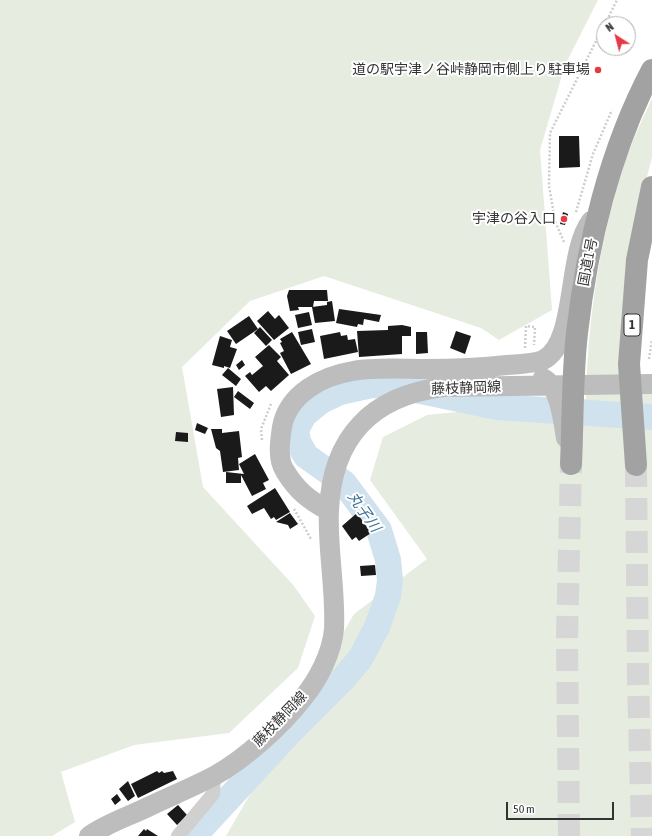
<!DOCTYPE html>
<html>
<head>
<meta charset="utf-8">
<style>
  body { margin:0 }
  #map { position:relative; width:652px; height:836px; overflow:hidden; background:#fff; font-family:"Asap Condensed",sans-serif }
  canvas { display:block }
  .north { position:absolute; left:596px; top:16px; width:40px; height:40px; box-sizing:border-box; background:#fff; border:1px solid #adadad; border-radius:50%; rotate:324deg; font-size:11px; font-weight:700; line-height:16px; text-align:center; color:#333 }
  .north::after { content:''; display:block; margin:auto; width:14px; height:18px; background:#e63946; clip-path:polygon(50% 0,100% 100%,50% 72%,0 100%) }
  .scale { position:absolute; left:506px; top:802px; width:108px; height:18px; box-sizing:border-box; border:2px solid #333; border-top:0; padding-left:5px; font-size:12px; line-height:14px; white-space:nowrap; color:#333; -webkit-text-stroke:3px #fff; paint-order:stroke }
</style>
</head>
<body>
<div id="map">
<canvas width="652" height="836"></canvas>
<div class="north">N</div>
<div class="scale">50 m</div>
</div>
<script>
const ctx = document.querySelector('canvas').getContext('2d');
ctx.lineJoin = 'round';
function paint(path, color) { ctx.fillStyle = color; ctx.fill(path, 'evenodd'); }
function stroke(path, color, width, dash) { ctx.strokeStyle = color; ctx.lineWidth = width; ctx.lineCap = dash ? 'butt' : 'round'; ctx.setLineDash(dash || []); ctx.stroke(path); }
function label(font, color, halo, rows, align = 'center') {
  ctx.font = font + ' "Asap Condensed","Noto Sans JP",sans-serif'; ctx.lineWidth = 4; ctx.setLineDash([]); ctx.textBaseline = 'middle'; ctx.strokeStyle = halo; ctx.fillStyle = color; for (const [text, x, y, turn = 0] of rows) {
    ctx.save(); ctx.translate(x, y); ctx.rotate((+turn || 0) * Math.PI / 180); ctx.textAlign = isNaN(turn) ? turn : align; if (halo) ctx.strokeText(text, 0, 0); ctx.fillText(text, 0, 0); ctx.restore();
  }
}
const green = new Path2D(`
  M0 0H598L565 65 540 150 552 310 499 340 481 328 324 276 250 301 182 367 203 487 294 586 315 616 298 668 229 733 134 745 61 772 75 822 52 836H0Z
  M652 98V157L639 209 622 358 652 392V836H226L354 614 427 559 370 480 383 437 427 415 586 399C588 320 599 243 623 168 630 144 642 121 652 98Z`);
const river = new Path2D(`
  M194 836 290 732 342 680 360 659 377 627 388 596 390 580 388 560 379 530 344 483 306 456 298 442 296 430 304 415 321 401 340 392 372 385 397 386 497 407 652 417`);
const building = new Path2D(`
  M559 136H579L580 167 559 168Z
  M563 212 568 214 565 225 560 224Z
  M289 290H327L328 301H314L313 307H298L299 310 290 311 287 296Z
  M332 301 335 321 315 323 312 307 327 305V302Z
  M339 309 381 315 379 322 364 319 363 325 358 324 357 327 336 323Z
  M268 311 275 319 279 315 289 328 274 340 257 321Z
  M309 312 312 325 298 328 295 315Z
  M249 316 258 329 236 344 227 331Z
  M402 325 411 327V336H402V354L359 357 357 331 388 330V326Z
  M260 327 272 340 266 346 254 333Z
  M312 329 315 342 301 345 298 332Z
  M456 331 471 336 465 354 450 348Z
  M292 332 311 364 291 374 280 353 284 351 280 343 282 342 280 339Z
  M340 332 341 336 347 335 348 340 355 339 358 352 324 359 320 336Z
  M416 332H427L428 353 416 354Z
  M220 336 232 340 230 347 237 349 230 368 224 366V368L212 365Z
  M269 345 281 357 277 361 289 375 271 391 266 386 259 392 245 376 250 372 252 375 263 366 255 357Z
  M242 360 245 365 239 370 236 365Z
  M228 368 241 379 236 386 222 375Z
  M233 387 234 415 221 417 217 389Z
  M238 391 254 403 250 409 234 397Z
  M197 423 208 428 205 434 195 430Z
  M211 429H222V433L239 431 242 457 238 458 239 470 223 472 220 451 216 448Z
  M176 432 188 433V442L175 441Z
  M255 454 269 480 263 483 266 489 252 496 241 475V483H226V472L244 474 239 464Z
  M275 488 290 512 276 520 274 517 271 519 264 508 252 514 247 506Z
  M290 513 298 524 290 529 288 525 276 522Z
  M357 513 371 533 359 541 356 537 352 540 342 526Z
  M375 565 376 575 361 576 360 566Z
  M157 771 159 773 162 771 164 773 173 771 177 779 138 798 131 784Z
  M128 781 135 796 128 801 119 789Z
  M117 794 121 800 115 805 111 799Z
  M178 805 187 815 177 825 167 814Z
  M144 829 146 831 147 829 158 836H138Z`);
const trunkTunnel = new Path2D(`
  M636 465 638 678 642 836
  M569 836 567 638 571 464`);
const path = new Path2D(`
  M605 24 617 0
  M576 212 593 154 612 110
  M564 242 555 221 549 186 550 133 604 25
  M525 348 526 326 535 327 534 345
  M649 359 652 340
  M262 440 261 429 271 404
  M294 509 311 539`);
const minor = new Path2D(`
  M178 836 213 794 214 776`);
const secondary = new Path2D(`
  M543 378C560 387 563 421 566 438
  M329 511C309 500 297 491 285 471 277 459 280 441 282 427 288 394 322 376 353 371 374 367 404 369 425 369 453 369 480 368 507 365 518 364 533 364 543 360 578 343 566 254 591 221
  M89 836C107 823 130 816 150 806 171 796 193 787 214 776 245 759 281 726 303 698 318 680 332 653 334 629 336 589 327 549 329 510 332 437 372 396 443 387L652 384`);
const trunk = new Path2D(`
  M571 464C573 421 572 376 577 333 587 245 610 149 652 70
  M636 465 629 364 637 260 652 187`);
const markers = [
  [598,70,4,"#e63946"],
  [564,219,4,"#e63946"]
];
const shields = [
  [632,325,16]
];
const shieldNames = [
  ["1",632,325]
];
const poiNames = [
  ["道の駅宇津ノ谷峠静岡市側上り駐車場",590,70],
  ["宇津の谷入口",556,219]
];
const streetNames = [
  ["国道1号",588,262,-79],
  ["藤枝静岡線",466,388,-2],
  ["藤枝静岡線",280,719,-46]
];
const waterNames = [
  ["丸子川",364,512,55]
];
paint(green, '#e6ecdf');
stroke(river, '#cfe2ee', 26);
paint(building, '#1a1a1a');
stroke(trunkTunnel, '#d6d6d6', 22, [22, 11]);
stroke(path, '#cdcdcd', 2.5, [2, 2]);
stroke(minor, '#d0d0d0', 14);
stroke(secondary, '#bdbdbd', 20);
stroke(trunk, '#a2a2a2', 22);
for (const [x, y, r, color] of markers) { const dot = new Path2D(); dot.arc(x, y, r, 0, 2 * Math.PI); ctx.fillStyle = color; ctx.fill(dot); stroke(dot, '#fff', 1.5); }
for (const [x, y, w] of shields) { const box = new Path2D(); box.roundRect(x - w / 2, y - 11, w, 22, 3); ctx.fillStyle = '#fff'; ctx.fill(box); stroke(box, '#333', 1); }
label('bold 13px', '#333', null, shieldNames);
label('14px', '#333', '#fff', poiNames, 'right');
label('14px', '#333', '#fff', streetNames);
label('italic 15px', '#3f7597', '#fff', waterNames);
</script>
</body>
</html>
